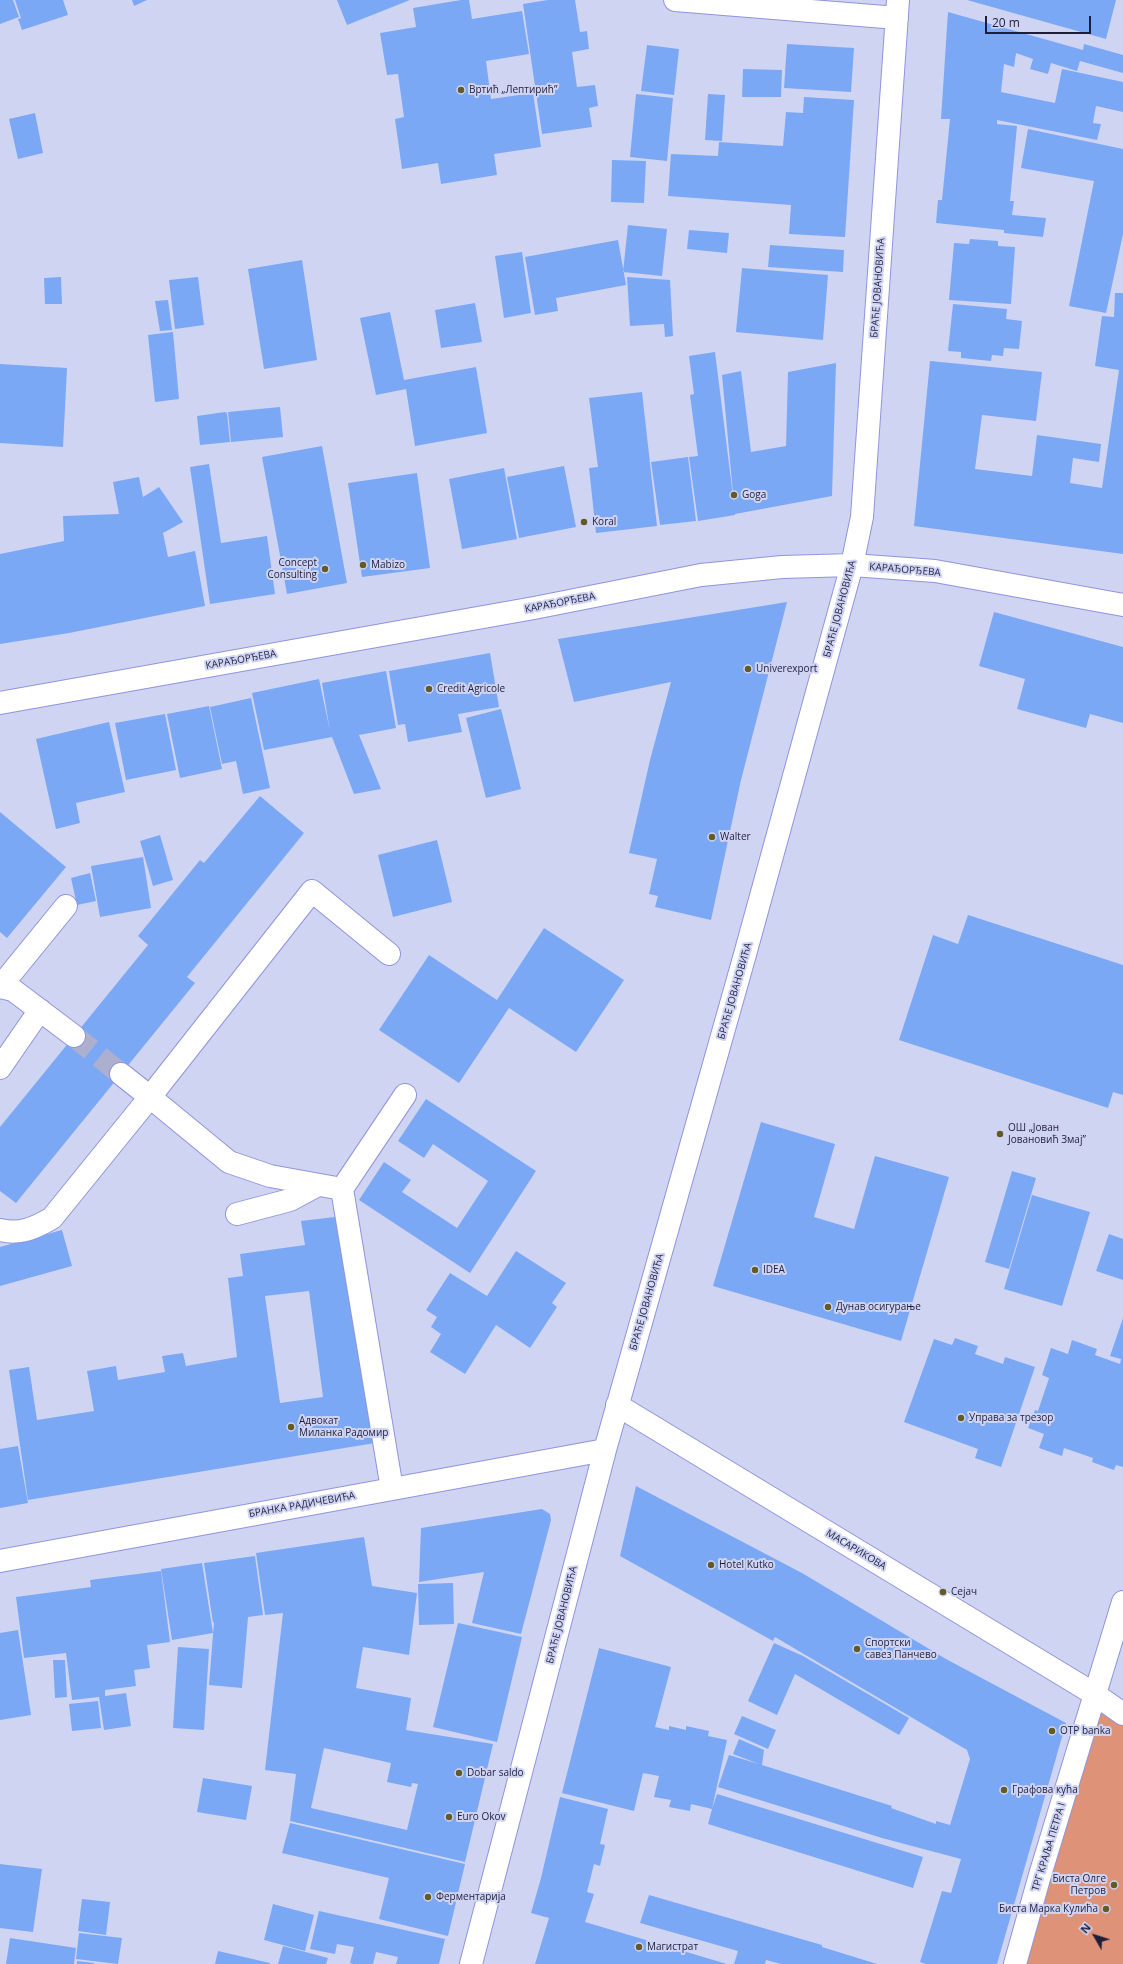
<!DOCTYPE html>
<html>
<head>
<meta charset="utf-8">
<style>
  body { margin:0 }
  #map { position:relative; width:1123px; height:1964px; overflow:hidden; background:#d0d4f3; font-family:"Open Sans",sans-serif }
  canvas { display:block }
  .north { position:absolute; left:1075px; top:1916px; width:40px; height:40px; -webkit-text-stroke:3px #d0d4f3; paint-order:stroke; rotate:309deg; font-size:11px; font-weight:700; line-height:16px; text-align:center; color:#1d1e3a }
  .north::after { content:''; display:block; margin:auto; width:14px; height:18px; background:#1d1e3a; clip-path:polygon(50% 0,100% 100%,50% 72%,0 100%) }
  .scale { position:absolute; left:985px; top:16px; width:106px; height:18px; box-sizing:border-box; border:2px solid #1d1e3a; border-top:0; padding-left:5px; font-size:12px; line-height:14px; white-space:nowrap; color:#1d1e3a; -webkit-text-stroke:3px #d0d4f3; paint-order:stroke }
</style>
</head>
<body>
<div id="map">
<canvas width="1123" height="1964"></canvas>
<div class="north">N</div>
<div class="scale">20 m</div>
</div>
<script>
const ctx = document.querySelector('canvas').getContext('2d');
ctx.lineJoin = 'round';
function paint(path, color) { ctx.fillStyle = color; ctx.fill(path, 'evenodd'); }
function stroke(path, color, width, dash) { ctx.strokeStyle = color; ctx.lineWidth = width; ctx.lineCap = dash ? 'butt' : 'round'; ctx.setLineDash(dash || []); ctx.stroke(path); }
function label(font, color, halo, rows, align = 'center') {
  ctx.font = font + ' "Open Sans",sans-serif'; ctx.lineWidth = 4; ctx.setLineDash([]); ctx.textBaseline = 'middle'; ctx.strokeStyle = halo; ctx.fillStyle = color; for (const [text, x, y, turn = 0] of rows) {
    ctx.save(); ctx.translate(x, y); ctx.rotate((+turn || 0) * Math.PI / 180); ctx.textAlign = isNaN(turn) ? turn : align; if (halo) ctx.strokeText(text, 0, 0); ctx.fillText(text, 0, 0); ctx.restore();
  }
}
const green = new Path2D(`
  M1096 1695 1123 1714V1964H1015Z`);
const building = new Path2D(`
  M0 0H13L19 17 0 24Z
  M15 0H63L68 15 22 30 18 19 21 18Z
  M132 0H147L134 6Z
  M337 0H410L347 25Z
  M461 0H469L472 19 522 11 529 54 486 61 491 99 533 93 541 147 494 154 497 175 441 184 438 163 402 169 395 119 404 117 398 74 387 75 380 33 416 27 413 8Z
  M548 0H575L580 32 587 31 589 49 572 52 577 87 595 85 598 106 589 108 592 127 542 134 523 4Z
  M967 0H1116L1106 39Z
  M948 12 1083 50 1084 44 1123 55V73L1080 61 1077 71 1051 63 1048 74 1030 69 1033 59 1016 53 1014 67 1004 64 1001 92 1055 103 1062 69 1123 82V112L1096 106 1093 123 1101 124 1097 140 997 120V124L1017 126 1010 201H1014L1012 215 1046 218 1043 237 1004 233V230L936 223 938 200H942L950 119H941Z
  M787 44 854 48 851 92 784 88Z
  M647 45 679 49 674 95 641 91Z
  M743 69 782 70 781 97H742Z
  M636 94 673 98 667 161 630 157Z
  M708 94 725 95 722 141 705 140Z
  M804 97 854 100 845 237 789 234 791 205 668 196 671 154 718 156 719 142 783 146 786 112 803 113Z
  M35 113 43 153 18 159 9 119Z
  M1028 129 1123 149V234L1106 313 1069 306 1094 181 1021 168Z
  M612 160 646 161 644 203 611 202Z
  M628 225 667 229 662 276 623 272Z
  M689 230 729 233 727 253 687 249Z
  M970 239 998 241V246L1015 247 1011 304 949 300 954 243 969 244Z
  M618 240 626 285 556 298 558 311 535 315 525 257Z
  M770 245 844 250 843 272 768 267Z
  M522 252 531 313 504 318 495 256Z
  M302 260 317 360 264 369 248 269Z
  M742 268 828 275 823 340 736 332Z
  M61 277 62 304H45L44 278Z
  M198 277 204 325 175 329 169 280Z
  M627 277 670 280 673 336 665 337 664 324 630 326Z
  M1115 293H1123V554L914 526 930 361 1042 372 1036 421 982 415 975 469 1032 476 1037 435 1101 444 1099 462 1073 458 1070 483 1102 488 1119 370 1095 366 1102 316 1114 317Z
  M168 300 172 330 160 331 155 301Z
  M475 303 482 342 441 348 435 310Z
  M953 304 1007 309 1006 319 1022 321 1019 349 1004 348 1003 356 992 355 991 361 961 358V352L948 351Z
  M390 312 404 380 476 367 487 433 415 446 406 389 376 395 360 318Z
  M173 332 179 399 155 402 148 335Z
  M715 352 734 504 722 375 741 371 751 452 786 446 788 372 836 363 832 496 735 514V515L698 521 689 457 698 456 690 395 694 394 689 356Z
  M0 364 67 368 63 447 0 443Z
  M642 392 657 526 596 533 589 468 598 467 589 398Z
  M280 407 283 437 231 442 228 412Z
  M225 412 227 413 230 442 200 445 197 416Z
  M322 446 347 583 287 594 262 457Z
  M688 457 696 521 660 525 651 462Z
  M209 464 221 543 267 536 275 594 210 604 190 467Z
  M564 466 576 527 519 538 507 477Z
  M504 468 517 539 462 549 449 479Z
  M417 473 430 568 362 577 348 483Z
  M139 477 143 497 159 487 183 522 163 533 168 557 195 551 205 606 69 633 0 644V554L64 541 63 516 119 514 113 482Z
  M787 602 741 780 711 920 655 907 658 896 649 894 657 859 629 853 650 760 671 682 574 702 558 639Z
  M994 612 1123 647V723L1090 714 1086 728 1017 709 1025 679 979 666Z
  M490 653 499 707 458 714 462 732 408 742 405 724 398 725 389 671Z
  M386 671 396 728 359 735 381 789 354 794 332 737 264 750 252 693 319 679 330 731 322 683Z
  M251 698 270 788 243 794 236 761 222 764 210 707Z
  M209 706 222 769 180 778 167 714Z
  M501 709 521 789 486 798 466 718Z
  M165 714 176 770 126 780 115 723Z
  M109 722 125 792 76 803 80 823 56 829 36 739Z
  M260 796 304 833 187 977 195 983 16 1203 0 1191V1127L148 945 138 936 200 860 204 863Z
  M0 812 66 867 7 938 0 932Z
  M160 835 173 880 153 886 140 841Z
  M437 840 452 902 393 917 378 855Z
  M143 857 151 908 100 917 91 866Z
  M90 873 96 901 77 905 71 878Z
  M968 915 1123 965V1095L1113 1092 1108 1108 899 1040 933 935 958 944Z
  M544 928 624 980 576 1052 509 1008 459 1083 379 1030 429 955 497 1000Z
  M426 1099 536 1171 470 1273 359 1200 384 1162 411 1180 402 1192 457 1228 488 1181 433 1144 424 1158 398 1141Z
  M761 1122 835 1144 814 1217 854 1229 875 1156 949 1177 901 1341 713 1286Z
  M1012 1171 1036 1178 1009 1269 985 1262Z
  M1032 1195 1090 1212 1062 1306 1004 1289Z
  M343 1216 375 1443 28 1500 9 1370 29 1367 37 1420 94 1411 87 1371 116 1366 118 1380 165 1372 162 1356 183 1353 186 1366 237 1357 228 1278 243 1276 240 1254 305 1245 301 1221ZM309 1291 323 1397 280 1403 265 1296Z
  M62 1230 72 1266 0 1286V1247Z
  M1109 1234 1123 1239V1280L1096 1271Z
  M516 1251 566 1283 552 1303 557 1307 530 1348 496 1325 465 1374 430 1352 441 1334 431 1327 437 1317 426 1310 450 1273 487 1296Z
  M1123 1318V1467L1116 1465 1114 1470 1092 1462 1093 1458 1064 1448 1062 1456 1039 1448 1044 1434 1028 1428 1035 1410 1038 1411 1049 1378 1042 1375 1051 1348 1068 1354 1072 1340 1097 1349 1095 1355 1120 1364 1121 1359 1110 1356Z
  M955 1338 978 1346 975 1354 1003 1364 1005 1357 1035 1367 1001 1467 975 1458 978 1449 904 1422 934 1339 952 1345Z
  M18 1446 28 1503 0 1508V1449Z
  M636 1486 802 1573 946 1659 1066 1723 997 1964H926L920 1962 942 1891 951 1893 961 1859 882 1838 718 1787 729 1755 759 1764 733 1754 739 1739 764 1750 762 1765 892 1806 891 1808 936 1824V1821L950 1825 970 1759 967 1750 775 1637 773 1641 620 1556Z
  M542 1509 550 1514 551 1520 521 1634 472 1623 484 1572 419 1582 421 1528Z
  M364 1537 372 1586 417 1593 409 1655 363 1647 356 1688 411 1698 406 1730 493 1744 465 1862 290 1821 296 1774 265 1770 283 1613 265 1615 256 1553ZM324 1748 391 1763 387 1782 411 1787 412 1783 418 1784 407 1830 311 1808Z
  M255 1556 263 1615 248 1617 242 1688 209 1685 214 1622 213 1623 204 1563Z
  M202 1563 213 1633 172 1640 161 1569Z
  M161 1571 170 1642 147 1645 150 1668 134 1670 136 1686 105 1690V1696L126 1693 131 1726 104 1730 99 1697 72 1700 66 1653 24 1658 16 1597 91 1587 90 1580Z
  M453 1583 454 1624 419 1625 418 1584Z
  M458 1623 522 1637 497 1742 433 1727Z
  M18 1630 31 1715 0 1720V1633Z
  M774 1643 803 1656 909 1718 899 1735 795 1674 777 1715 748 1701Z
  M178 1647 209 1649 204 1730 173 1728Z
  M599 1648 671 1667 655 1727 669 1730V1726L686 1730V1726L709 1731 708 1736 727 1740 712 1809 717 1794 923 1857 913 1888 708 1824 712 1809 691 1804 690 1811 669 1807 671 1800 654 1797 659 1776 643 1773 634 1811 562 1793Z
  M53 1660H65L67 1697 55 1698Z
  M98 1701 101 1728 72 1731 69 1704Z
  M742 1716 776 1730 768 1749 734 1734Z
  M203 1778 252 1786 246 1820 197 1812Z
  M560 1797 608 1809 600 1844 605 1845 600 1866 594 1864 587 1892 594 1894 585 1922 727 1964H535L549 1918 531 1913 541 1878Z
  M290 1823 465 1864 448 1936 379 1919 389 1878 282 1853Z
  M0 1864 42 1869 33 1932 0 1928Z
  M649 1895 822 1945V1947L877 1964H781L766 1960 765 1964H734L738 1951 640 1923Z
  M82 1899 110 1902 106 1935 78 1931Z
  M273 1904 314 1915 305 1951 264 1940Z
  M319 1911 445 1939 439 1964H396L398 1957 376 1952 373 1964H353L350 1963 354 1947 337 1944 335 1954 310 1949Z
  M79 1933 122 1938 118 1964 76 1959Z
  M10 1938 76 1948 74 1964H6Z
  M283 1946 328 1958 326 1964H278Z
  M218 1951 270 1963V1964H215Z
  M77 1961 94 1963V1964H77Z`);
const minorTunnel = new Path2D(`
  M74 1036 121 1074`);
const minor = new Path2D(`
  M675 0 897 18
  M0 703 534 608 701 575 782 567 852 565 935 571 1123 605
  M389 954 312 891 150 1097 229 1162 270 1176 342 1189 392 1489
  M0 987 66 906
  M0 987 13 990 74 1036
  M0 1068 40 1010
  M342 1189 405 1095
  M237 1214 290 1200 318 1185
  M0 1230C20 1235 35 1228 52 1218L150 1097 121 1074
  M617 1405 1096 1695 1123 1714
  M0 1561 605 1450
  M471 1964 605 1450 744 958 852 565 862 517 898 0
  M1015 1964 1040 1875 1123 1602`);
const markers = [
  [461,90,4,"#635b27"],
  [734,495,4,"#635b27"],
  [584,522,4,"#635b27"],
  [363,565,4,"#635b27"],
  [325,569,4,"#635b27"],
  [748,669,4,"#635b27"],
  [429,689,4,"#635b27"],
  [712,837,4,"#635b27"],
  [1000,1134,4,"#635b27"],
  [755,1270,4,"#635b27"],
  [828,1307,4,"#635b27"],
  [961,1418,4,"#635b27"],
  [291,1427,4,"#635b27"],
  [711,1565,4,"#635b27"],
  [943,1592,4,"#635b27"],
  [857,1649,4,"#635b27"],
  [1052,1731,4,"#635b27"],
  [459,1773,4,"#635b27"],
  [1004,1790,4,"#635b27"],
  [449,1817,4,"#635b27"],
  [1114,1885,4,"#635b27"],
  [428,1897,4,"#635b27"],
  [1106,1909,4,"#635b27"],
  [639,1947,4,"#635b27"]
];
const poiNames = [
  ["Вртић „Лептирић”",469,90],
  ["Goga",742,495],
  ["Koral",592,522],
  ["Concept",317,563,"right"],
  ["Consulting",317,575,"right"],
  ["Mabizo",371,565],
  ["Univerexport",756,669],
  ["Credit Agricole",437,689],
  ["Walter",720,837],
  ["ОШ „Јован",1008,1128],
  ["Јовановић Змај”",1008,1140],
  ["IDEA",763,1270],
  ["Дунав осигурање",836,1307],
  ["Управа за трезор",969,1418],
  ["Адвокат",299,1421],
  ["Миланка Радомир",299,1433],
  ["Hotel Kutko",719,1565],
  ["Сејач",951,1592],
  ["Спортски",865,1643],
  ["савез Панчево",865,1655],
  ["OTP banka",1060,1731],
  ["Dobar saldo",467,1773],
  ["Графова кућа",1012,1790],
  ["Euro Okov",457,1817],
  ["Биста Олге",1106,1879,"right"],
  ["Петров",1106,1891,"right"],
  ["Ферментарија",436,1897],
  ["Биста Марка Кулића",1098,1909,"right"],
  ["Магистрат",647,1947]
];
const streetNames = [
  ["БРАЋЕ ЈОВАНОВИЋА",878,288,-86],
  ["КАРАЂОРЂЕВА",905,570,5],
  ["КАРАЂОРЂЕВА",560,603,-11],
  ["БРАЋЕ ЈОВАНОВИЋА",840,609,-75],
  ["КАРАЂОРЂЕВА",241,660,-10],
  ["БРАЋЕ ЈОВАНОВИЋА",735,991,-74],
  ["БРАЋЕ ЈОВАНОВИЋА",647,1302,-74],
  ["БРАНКА РАДИЧЕВИЋА",302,1505,-10],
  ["МАСАРИКОВА",856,1550,31],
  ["БРАЋЕ ЈОВАНОВИЋА",562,1615,-76],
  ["ТРГ КРАЉА ПЕТРА I",1049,1847,-73]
];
paint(green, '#de9277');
paint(building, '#7ba8f5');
stroke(minorTunnel, '#acb0ce', 22, [22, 11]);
stroke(minor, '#8f94dd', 24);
stroke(minor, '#fff', 22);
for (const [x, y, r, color] of markers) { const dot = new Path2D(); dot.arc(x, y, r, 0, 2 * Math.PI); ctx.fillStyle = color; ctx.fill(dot); stroke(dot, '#d0d4f3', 1.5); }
label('10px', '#1d1e3a', '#d0d4f3', poiNames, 'left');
label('10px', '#1d1e3a', '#d0d4f3', streetNames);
</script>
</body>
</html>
